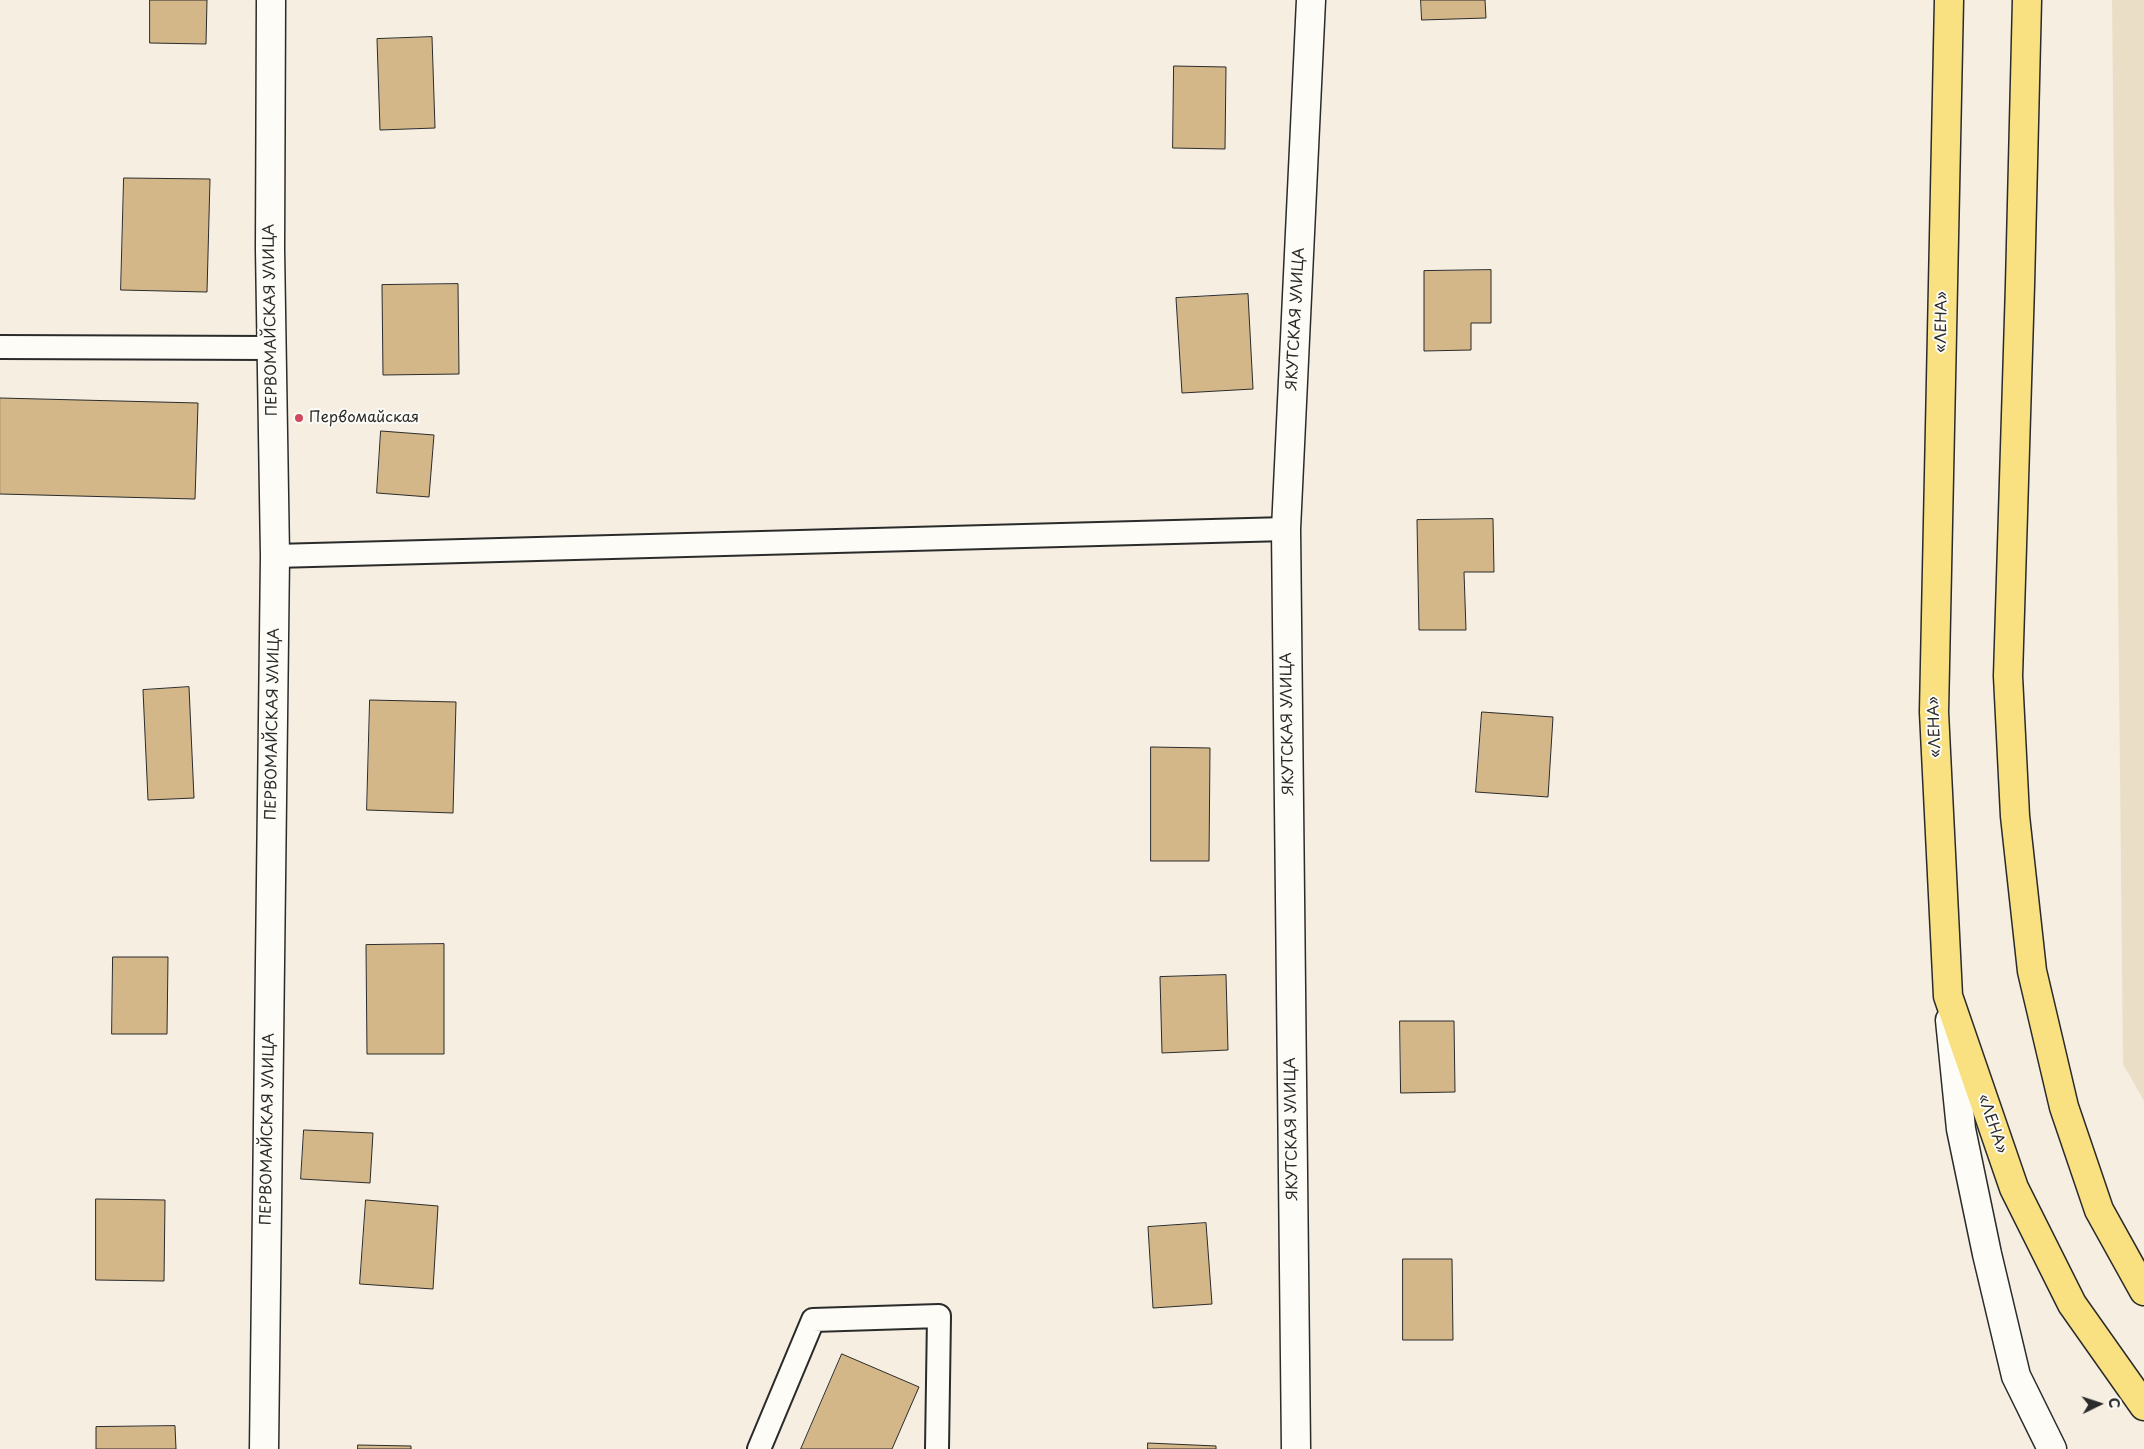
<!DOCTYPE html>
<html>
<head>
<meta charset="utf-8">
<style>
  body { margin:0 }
  #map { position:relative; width:2144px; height:1449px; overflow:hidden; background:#f5eee1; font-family:"Playpen Sans",sans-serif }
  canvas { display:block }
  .north { position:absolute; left:2074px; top:1379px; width:50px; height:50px; -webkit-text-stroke:4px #fdfcf7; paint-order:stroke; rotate:86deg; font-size:14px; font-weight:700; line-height:20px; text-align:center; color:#2b2b2b }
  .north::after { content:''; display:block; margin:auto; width:18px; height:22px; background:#2b2b2b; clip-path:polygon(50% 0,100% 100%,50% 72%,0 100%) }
</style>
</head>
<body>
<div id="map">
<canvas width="2144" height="1449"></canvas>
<div class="north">С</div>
</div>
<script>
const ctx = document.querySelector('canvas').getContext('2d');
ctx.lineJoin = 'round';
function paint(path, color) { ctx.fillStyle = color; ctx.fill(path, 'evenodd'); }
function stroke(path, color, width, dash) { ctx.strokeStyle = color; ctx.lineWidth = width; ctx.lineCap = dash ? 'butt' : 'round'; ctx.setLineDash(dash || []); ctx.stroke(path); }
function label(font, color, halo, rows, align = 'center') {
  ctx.font = font + ' "Playpen Sans",sans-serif'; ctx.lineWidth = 4; ctx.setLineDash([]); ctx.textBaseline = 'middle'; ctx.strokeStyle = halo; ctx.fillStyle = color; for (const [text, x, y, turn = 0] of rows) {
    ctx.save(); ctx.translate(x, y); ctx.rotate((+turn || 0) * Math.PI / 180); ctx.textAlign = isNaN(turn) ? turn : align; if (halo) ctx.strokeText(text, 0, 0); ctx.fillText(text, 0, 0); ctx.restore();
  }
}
const built = new Path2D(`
  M2112 0H2144V1101L2123 1064Z`);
const building = new Path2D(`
  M150 0H207L206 44 150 43Z
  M1421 0H1485L1486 18 1422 20Z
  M432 37 435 128 380 130 377 39Z
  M1174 66 1226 67 1225 149 1173 148Z
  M124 178 210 179 207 292 121 290Z
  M1491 270V323H1471V350L1424 351V271Z
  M458 284 459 374 383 375 382 285Z
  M1248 294 1253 389 1182 393 1176 298Z
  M0 398 198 403 195 499 0 494Z
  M381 431 434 435 429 497 377 493Z
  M1493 519 1494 572H1464L1466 630H1419L1417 520Z
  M189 687 194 798 148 800 143 690Z
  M370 700 456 702 453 813 367 810Z
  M1482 712 1553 717 1548 797 1476 792Z
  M1151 747 1210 748 1209 861H1151Z
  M444 944V1054H367L366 945Z
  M113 957H168L167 1034H112Z
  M1226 975 1228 1050 1162 1053 1160 977Z
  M1400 1021H1454L1455 1092 1401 1093Z
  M304 1130 373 1133 370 1183 301 1179Z
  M96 1199 165 1200 164 1281 96 1280Z
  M366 1200 438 1206 433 1289 360 1284Z
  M1206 1223 1212 1304 1153 1308 1148 1227Z
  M1403 1259H1452L1453 1340H1403Z
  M842 1354 919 1387 892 1449H801Z
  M175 1426 176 1449H96V1427Z
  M1148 1443 1216 1446V1449H1148Z
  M358 1445 411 1446V1449H358Z`);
const lane = new Path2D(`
  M0 347 271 348
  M275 556 1286 529
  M759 1449 813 1320 939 1316 937 1449`);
const street = new Path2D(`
  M1950 1020 1961 1129 1987 1254 2016 1376 2052 1449
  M264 1449 275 556 270 249 271 0
  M1296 1449 1286 529 1311 0`);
const highway = new Path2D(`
  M1949 0 1934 712 1948 996 2014 1188 2072 1304 2144 1406
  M2027 0 2020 285 2008 676 2015 816 2032 971 2064 1107 2099 1210 2144 1291`);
const markers = [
  [299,418,5,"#d1495b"]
];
const streetNames = [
  ["ЯКУТСКАЯ УЛИЦА",1296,319,-87],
  ["ПЕРВОМАЙСКАЯ УЛИЦА",271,320,-91],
  ["«ЛЕНА»",1942,322,-89],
  ["ПЕРВОМАЙСКАЯ УЛИЦА",273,724,-89],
  ["ЯКУТСКАЯ УЛИЦА",1288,724,-91],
  ["«ЛЕНА»",1935,727,-92],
  ["«ЛЕНА»",1992,1124,71],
  ["ПЕРВОМАЙСКАЯ УЛИЦА",268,1129,-89],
  ["ЯКУТСКАЯ УЛИЦА",1292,1129,-91]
];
const poiNames = [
  ["Первомайская",309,418]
];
paint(built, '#ebdec6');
paint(building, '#d3b788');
stroke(building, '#2b2b2b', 1);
stroke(lane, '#2b2b2b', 26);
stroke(street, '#2b2b2b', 31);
stroke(highway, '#2b2b2b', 31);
stroke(lane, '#fdfcf7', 22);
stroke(street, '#fdfcf7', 28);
stroke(highway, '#f9e181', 28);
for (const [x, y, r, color] of markers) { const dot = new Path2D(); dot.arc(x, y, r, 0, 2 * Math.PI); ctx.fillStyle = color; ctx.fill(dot); stroke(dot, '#fdfcf7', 2); }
label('15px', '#2b2b2b', '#fdfcf7', streetNames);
label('15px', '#2b2b2b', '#fdfcf7', poiNames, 'left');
</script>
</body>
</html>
